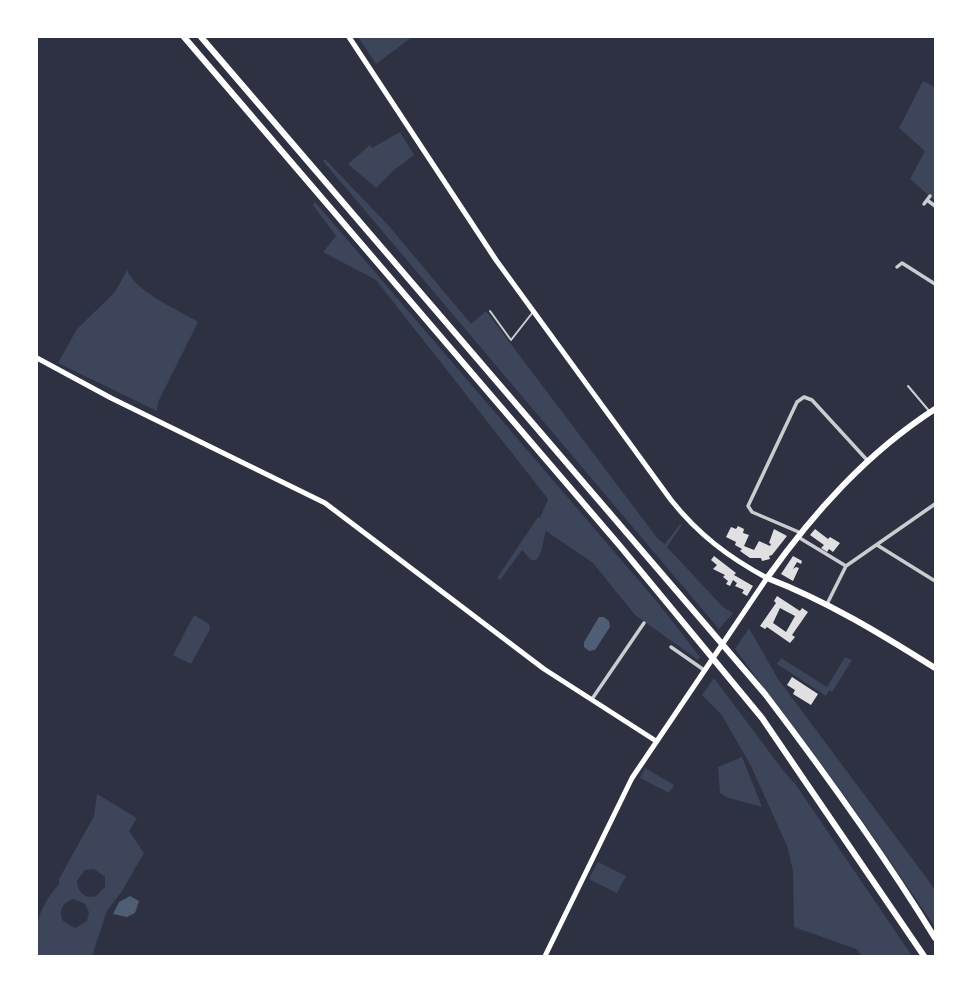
<!DOCTYPE html>
<html>
<head>
<meta charset="utf-8">
<style>
  body { margin:0 }
  #map { position:relative; width:972px; height:993px; overflow:hidden; background:#2d3142; font-family:Cabin,sans-serif }
  canvas { display:block }
  .frame { position:absolute; inset:0; border:38px solid #fff; pointer-events:none }
</style>
</head>
<body>
<div id="map">
<canvas width="972" height="993"></canvas>
<div class="frame"></div>
</div>
<script>
const ctx = document.querySelector('canvas').getContext('2d');
ctx.lineJoin = 'round';
function paint(path, color) { ctx.fillStyle = color; ctx.fill(path, 'evenodd'); }
function stroke(path, color, width, dash) { ctx.strokeStyle = color; ctx.lineWidth = width; ctx.lineCap = dash ? 'butt' : 'round'; ctx.setLineDash(dash || []); ctx.stroke(path); }
const green = new Path2D(`
  M358 37H412L376 64Z
  M923 81 935 87V201L910 179 925 151 899 128Z
  M400 132 414 155 394 170 376 188 348 164 370 145 372 148Z
  M325 159 389 226 471 324 486 311 658 539 665 544 680 524 682 525 667 547 723 607 733 613 719 629 323 161Z
  M315 202 658 603 700 657 698 660 635 615 593 563 546 531 540 555 536 560H531L522 550 500 580 497 578 538 517 540 518 548 499 376 280 323 252 336 236 313 205Z
  M127 270C136 292 177 309 198 322L158 402 157 411 58 363 77 329 115 292Z
  M194 615 209 624 210 629 191 664 173 655Z
  M749 628 778 679 931 884 935 891V927L850 803 735 649Z
  M845 657 852 660 832 692 829 690 826 696 777 664 781 658 827 687Z
  M714 678 782 769 796 785 912 956H862L856 949 794 927 793 871 787 846 750 764 721 714 702 695Z
  M742 757 762 807 726 797 720 793 718 767Z
  M645 768 674 785 669 793 640 778Z
  M97 794 137 818 129 831 144 853 122 891 107 911 92 956H38C31 929 41 904 59 884V879L94 816ZM94 869 105 877V887L96 896C85 899 78 893 77 881L85 870ZM73 899 85 904 89 912 87 921 75 928 63 921C58 911 62 903 73 899Z
  M598 862 626 876 617 893 589 879Z`);
const water = new Path2D(`
  M599 617H604L609 621 610 627 595 650 589 651 584 647V642Z
  M130 896 139 901 135 913 127 917 113 914 119 902Z`);
const building = new Path2D(`
  M738 526 744 529 743 533 749 535 744 546 754 550 759 541 770 546 771 544 769 543 774 529 787 536 772 555 769 556 770 559 762 561 761 558H750L740 551 742 549 735 545 736 542 726 537 731 527 736 529Z
  M815 529 828 539 830 537 840 543 833 552 829 549 827 552 821 548 824 545 810 535Z
  M714 556 736 573 734 575 753 586 747 596 742 593 744 590 735 586 737 583 733 580 730 586 726 584 728 581 723 577 725 575 713 569 717 565 711 560Z
  M793 556 802 561 801 564 797 562 793 569 796 567 799 568 793 581 781 574Z
  M777 596 800 611 802 608 808 612 792 635 795 637 790 643 767 627 765 629 760 626 776 603 774 601ZM780 608 795 616 786 632 773 623Z
  M792 677 818 694 811 705 793 694 795 690 787 685Z`);
const service = new Path2D(`
  M490 311 511 340 533 312
  M908 386 930 412`);
const minor = new Path2D(`
  M927 200 935 206
  M924 204 930 196
  M897 267 902 263 935 284
  M801 533 752 512 748 506 797 402 804 397 812 400 867 460
  M798 537 846 566
  M877 545 935 581
  M827 604 846 566 935 504
  M671 647 704 670
  M592 699 644 623`);
const secondary = new Path2D(`
  M37 358 111 398 325 503 544 669 656 741`);
const primary = new Path2D(`
  M349 37 496 260 671 500C698 534 728 557 767 578L632 778 545 956`);
const trunk = new Path2D(`
  M935 409C867 453 814 512 767 578 827 601 881 634 935 668`);
const motorway = new Path2D(`
  M184 37 620 546 762 718 924 956
  M201 37 765 694C825 773 883 853 935 938`);
paint(green, '#3c4559');
paint(water, '#4f5d75');
paint(building, '#e0e0e3');
stroke(service, '#caccd0', 2);
stroke(minor, '#caccd0', 3.5);
stroke(secondary, '#fff', 5);
stroke(primary, '#fff', 5);
stroke(trunk, '#fff', 6);
stroke(motorway, '#fff', 6);
</script>
</body>
</html>
